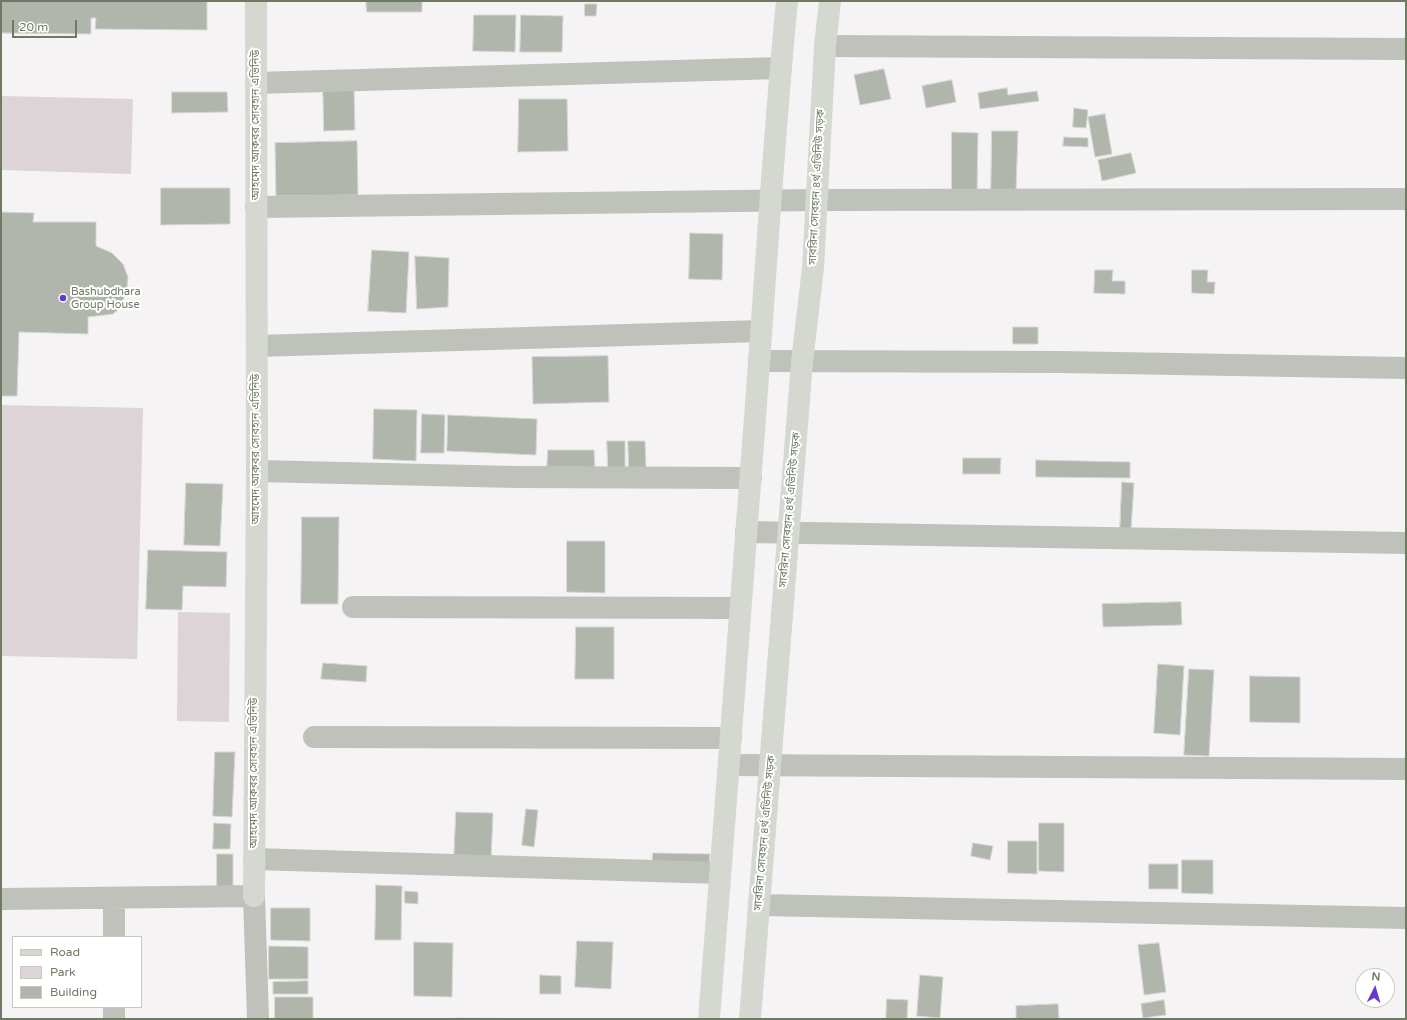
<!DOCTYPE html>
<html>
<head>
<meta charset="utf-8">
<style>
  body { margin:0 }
  #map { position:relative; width:1407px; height:1020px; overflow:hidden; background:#f6f3f5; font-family:"Varela Round",sans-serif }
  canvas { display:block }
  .frame { position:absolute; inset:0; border:2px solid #6f7a64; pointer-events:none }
  .legend { position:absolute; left:12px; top:936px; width:130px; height:72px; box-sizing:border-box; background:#fff; border:1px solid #c5cac1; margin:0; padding:5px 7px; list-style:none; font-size:12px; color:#6f7a64 }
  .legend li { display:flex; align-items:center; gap:8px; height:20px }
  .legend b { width:20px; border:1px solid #c5cac1 }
  .north { position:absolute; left:1355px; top:968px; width:40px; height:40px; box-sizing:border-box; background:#fff; border:1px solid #c5cac1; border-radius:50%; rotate:5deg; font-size:11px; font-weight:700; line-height:16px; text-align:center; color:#6f7a64 }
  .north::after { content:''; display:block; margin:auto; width:14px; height:18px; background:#6839cf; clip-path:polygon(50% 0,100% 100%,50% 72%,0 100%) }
  .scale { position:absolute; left:12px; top:20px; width:65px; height:18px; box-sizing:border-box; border:2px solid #6f7a64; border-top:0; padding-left:5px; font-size:12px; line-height:14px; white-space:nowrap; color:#6f7a64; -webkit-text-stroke:3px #fff; paint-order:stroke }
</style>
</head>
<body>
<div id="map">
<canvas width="1407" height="1020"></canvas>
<div class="frame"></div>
<ul class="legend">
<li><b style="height:5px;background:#d4d8d1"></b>Road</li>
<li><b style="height:11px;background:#dcd4d7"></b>Park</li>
<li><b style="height:11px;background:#b1b6ac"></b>Building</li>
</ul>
<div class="north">N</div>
<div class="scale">20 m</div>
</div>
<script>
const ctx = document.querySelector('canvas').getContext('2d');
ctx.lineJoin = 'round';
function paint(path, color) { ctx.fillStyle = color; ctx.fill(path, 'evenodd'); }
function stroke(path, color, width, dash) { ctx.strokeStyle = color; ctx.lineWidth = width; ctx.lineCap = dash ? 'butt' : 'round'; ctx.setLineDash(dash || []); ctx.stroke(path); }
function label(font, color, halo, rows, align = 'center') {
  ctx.font = font + ' "Varela Round","Noto Sans Bengali",sans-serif'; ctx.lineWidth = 4; ctx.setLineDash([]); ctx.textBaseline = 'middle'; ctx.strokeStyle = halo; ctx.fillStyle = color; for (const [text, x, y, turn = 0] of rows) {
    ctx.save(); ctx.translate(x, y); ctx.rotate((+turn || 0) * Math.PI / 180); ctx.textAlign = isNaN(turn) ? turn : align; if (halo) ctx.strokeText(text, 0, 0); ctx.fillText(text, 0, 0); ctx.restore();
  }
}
const green = new Path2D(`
  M1 96 133 99 131 174 1 170Z
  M1 405 143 408 137 659 1 656Z
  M178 612 230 613 229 722 177 721Z`);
const building = new Path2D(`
  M1 1H207V30L95 29 96 18H91V34L1 33Z
  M366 1H422V12H367Z
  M585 4H597L596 16H585Z
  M474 15H516L515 52 473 51Z
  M521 15 563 16 562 52H520Z
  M884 69 891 99 860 105 854 75Z
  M952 80 956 102 926 108 922 86Z
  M323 88H354L355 130 324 131Z
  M1007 88 1008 95 1037 91 1039 101 980 109 978 93Z
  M172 92H227L228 112 172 113Z
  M519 99H567L568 151 518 152Z
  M1074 108 1088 110 1086 128 1073 127Z
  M1105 114 1112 154 1095 157 1088 117Z
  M992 131H1018L1016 191 991 190Z
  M952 132 978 133 977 192H952Z
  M1064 137 1088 138V147L1063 146Z
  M357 141 358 195 276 196 275 143Z
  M1131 153 1136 173 1102 181 1098 160Z
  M161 188H230V224L161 225Z
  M1 212 34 213 33 222H96V246L112 253 123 264 128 277 127 288 121 307 113 314 88 317V334L19 332 17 396H1Z
  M690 233 723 234 722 280 689 279Z
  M372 250 409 252 406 313 368 311Z
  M415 256 449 258 448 307 417 309Z
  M1095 270H1113L1112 281H1125V294L1094 293Z
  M1192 270H1208L1207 282H1215L1214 294 1192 293Z
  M1013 327H1038V344H1013Z
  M608 356 609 402 533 404 532 357Z
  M374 409 417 410 416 461 373 459Z
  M422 414 445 415 444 453H421Z
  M448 415 537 419 536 455 447 451Z
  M607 441H625V468H608Z
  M628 441H645L646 468H629Z
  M548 450H594L595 468H547Z
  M963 458H1001L1000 474H963Z
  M1036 460 1130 462V478L1036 477Z
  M1122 482 1134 483 1131 530 1120 529Z
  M186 483 223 484 220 546 184 545Z
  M302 517H339L338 604H301Z
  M567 541H605V593L567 592Z
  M148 550 227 552 226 587 183 586 182 610 146 609Z
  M1181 602 1182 625 1103 627 1102 604Z
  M576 627H614V679H575Z
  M323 663 367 666 366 682 321 679Z
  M1158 664 1184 666 1180 735 1154 733Z
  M1189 669 1214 670 1209 756 1184 755Z
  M1250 676 1300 677V723L1250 722Z
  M215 752H235L232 817 213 816Z
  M526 809 538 810 534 847 522 845Z
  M456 812 493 813 491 861 454 859Z
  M214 823 231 824 230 849H213Z
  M1039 823H1064V872L1039 871Z
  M1008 841H1037V874L1008 873Z
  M973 843 993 846 990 860 971 856Z
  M653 853 710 854 709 866 652 864Z
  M217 854H233V891H217Z
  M1182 860H1213V894L1182 893Z
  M1149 864H1178V889H1149Z
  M376 885 402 886 401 940H375Z
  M405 891 418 892V904L405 903Z
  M271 908H310V941L271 940Z
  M577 941 613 942 611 989 575 987Z
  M414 942 453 943 452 997 414 996Z
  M1159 943 1166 992 1144 995 1138 945Z
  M269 946 308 947V979H269Z
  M540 975 561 976V994H540Z
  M920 975 943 977 940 1018 917 1016Z
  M308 981V994H273V982Z
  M275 997H313V1019H275Z
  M887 999 908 1000 907 1019H886Z
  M1164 1000 1166 1015 1143 1018 1141 1004Z
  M1058 1004 1059 1019H1016V1006Z
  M456 1018 547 1019H456Z`);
const street = new Path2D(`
  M825 46 1406 49
  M256 83 780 68
  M256 207 817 200 1406 199
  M257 346 761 331
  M759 361 1059 362 1406 368
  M257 471 515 477 751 478
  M746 532 1406 543
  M353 607 740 608
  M314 737 731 738
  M729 765 1406 769
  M254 859 720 873
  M114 898V937
  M1 899 254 896 258 1019
  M759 905 1406 918
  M114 1007V1019`);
const secondary = new Path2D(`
  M254 896 257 471 256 1
  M709 1019C724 823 740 627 754 431 765 287 773 144 787 1
  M750 1019 802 362 813 268 825 46 830 1`);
const markers = [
  [63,298,4,"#6839cf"]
];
const streetNames = [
  ["আহমেদ আকবর সোবহান এভিনিউ",256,125,-90],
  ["সাবরিনা সোবহান ৪র্থ এভিনিউ সড়ক",817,187,-87],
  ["আহমেদ আকবর সোবহান এভিনিউ",256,449,-90],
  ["সাবরিনা সোবহান ৪র্থ এভিনিউ সড়ক",790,510,-85],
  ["আহমেদ আকবর সোবহান এভিনিউ",254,773,-90],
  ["সাবরিনা সোবহান ৪র্থ এভিনিউ সড়ক",765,833,-85]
];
const poiNames = [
  ["Bashubdhara",71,292],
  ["Group House",71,305]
];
paint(green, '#dcd4d7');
paint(building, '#b1b6ac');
stroke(building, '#d7d5d7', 1);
stroke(street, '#bec2bb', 22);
stroke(secondary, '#d4d8d1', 22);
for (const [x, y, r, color] of markers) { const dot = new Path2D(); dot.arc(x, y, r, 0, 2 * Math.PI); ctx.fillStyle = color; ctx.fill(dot); stroke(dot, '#fff', 1.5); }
label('11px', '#6f7a64', '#fff', streetNames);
label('11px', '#6f7a64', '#fff', poiNames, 'left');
</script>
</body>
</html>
